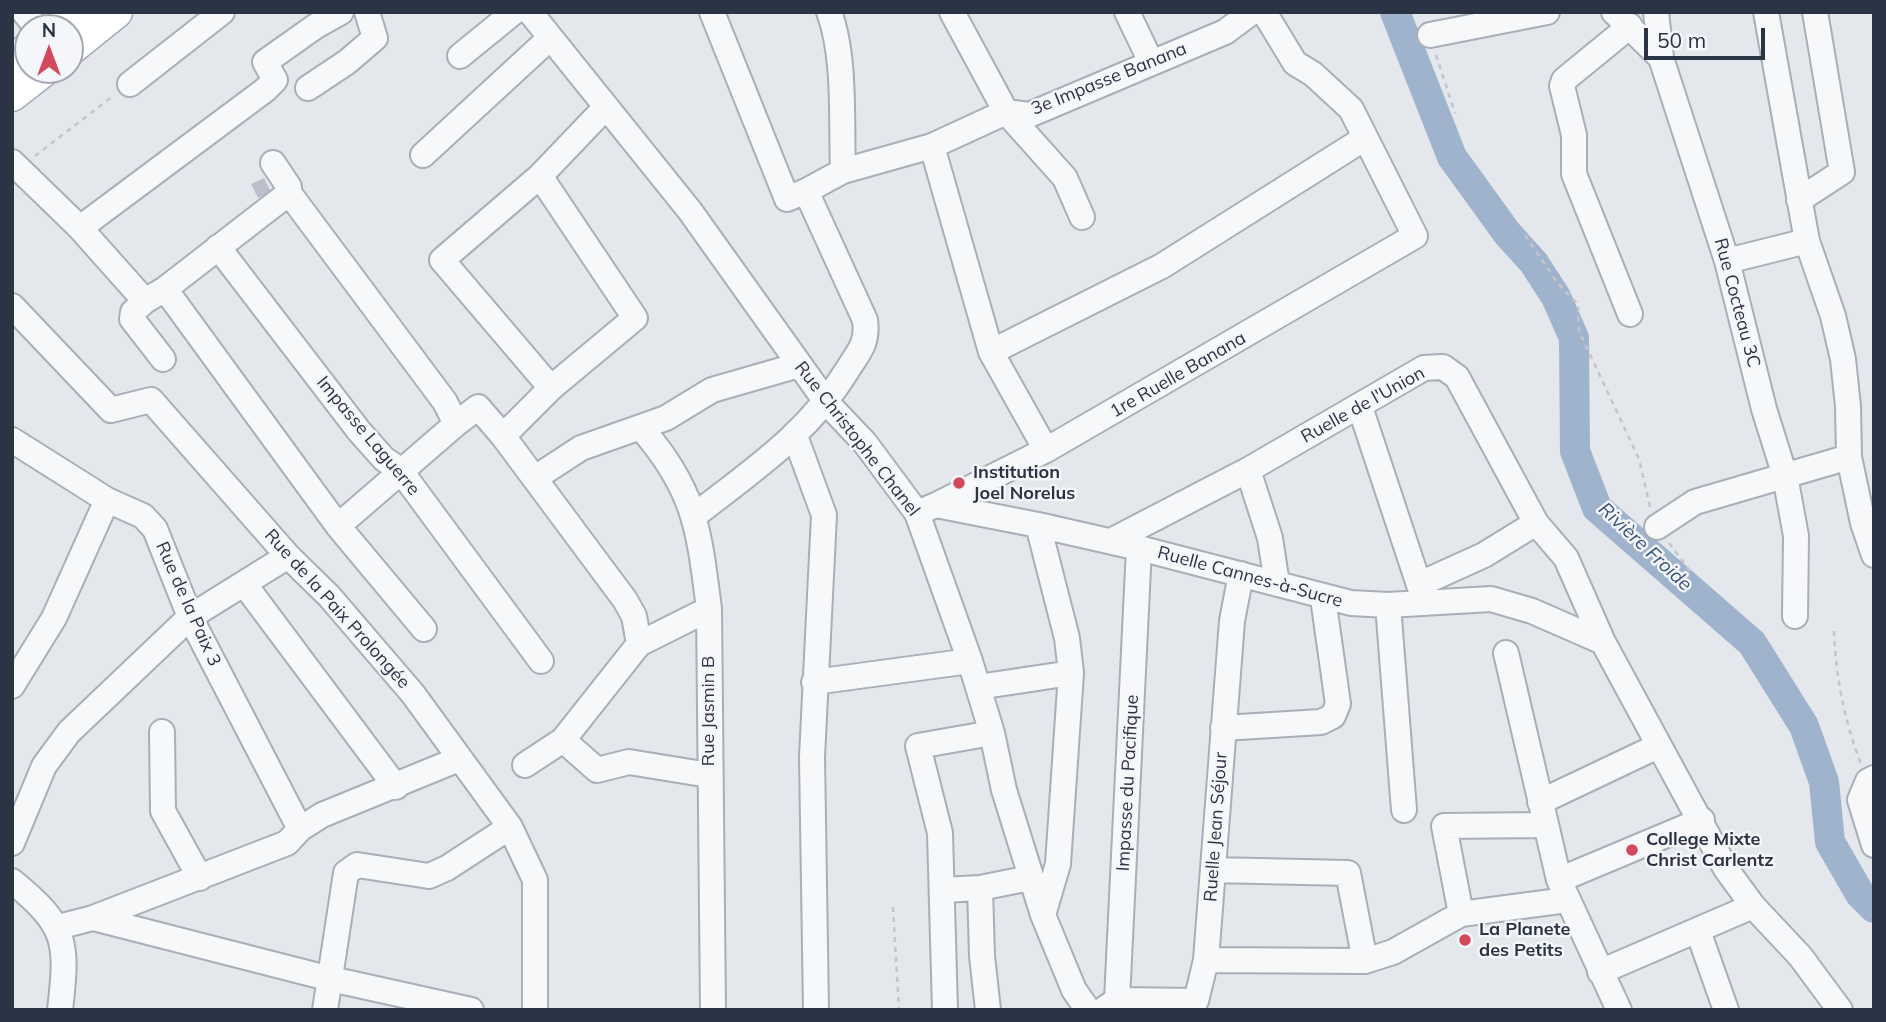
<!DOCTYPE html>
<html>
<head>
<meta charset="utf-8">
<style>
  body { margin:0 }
  #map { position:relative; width:1886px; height:1022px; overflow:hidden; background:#e4e7ec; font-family:Mulish,sans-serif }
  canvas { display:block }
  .frame { position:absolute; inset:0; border:14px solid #2b3445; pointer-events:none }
  .north { position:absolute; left:14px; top:14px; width:70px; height:70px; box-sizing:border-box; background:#f4f6f9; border:2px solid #a4a8b1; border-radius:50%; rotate:0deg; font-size:19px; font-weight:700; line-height:28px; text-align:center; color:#2b3445 }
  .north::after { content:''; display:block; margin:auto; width:24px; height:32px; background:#d1495b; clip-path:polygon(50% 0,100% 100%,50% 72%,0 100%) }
  .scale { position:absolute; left:1644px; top:28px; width:121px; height:32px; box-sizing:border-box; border:4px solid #2b3445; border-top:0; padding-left:9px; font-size:21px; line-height:24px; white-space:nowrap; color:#2b3445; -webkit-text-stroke:5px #f4f6f9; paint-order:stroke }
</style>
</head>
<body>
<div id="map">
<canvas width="1886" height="1022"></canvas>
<div class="frame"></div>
<div class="north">N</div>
<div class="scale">50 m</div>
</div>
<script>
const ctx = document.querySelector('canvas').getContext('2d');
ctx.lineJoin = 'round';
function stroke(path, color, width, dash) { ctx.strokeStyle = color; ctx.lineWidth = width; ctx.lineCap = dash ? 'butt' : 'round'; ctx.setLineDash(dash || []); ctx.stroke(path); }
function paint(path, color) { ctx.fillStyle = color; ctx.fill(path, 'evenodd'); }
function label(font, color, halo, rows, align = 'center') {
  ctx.font = font + ' Mulish,sans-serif'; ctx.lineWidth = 5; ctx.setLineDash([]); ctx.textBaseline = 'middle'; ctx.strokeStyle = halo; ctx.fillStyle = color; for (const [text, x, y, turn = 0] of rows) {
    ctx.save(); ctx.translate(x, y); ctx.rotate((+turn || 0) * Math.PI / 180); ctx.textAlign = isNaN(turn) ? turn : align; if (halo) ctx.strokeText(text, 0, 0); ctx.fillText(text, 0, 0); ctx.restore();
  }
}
const river = new Path2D(`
  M1395 12 1452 157 1507 233 1534 263 1556 297 1574 338 1575 451 1597 508 1752 643 1804 726 1824 782 1830 842 1860 894 1874 908`);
const building = new Path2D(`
  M264 178 271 192 258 198 251 184Z`);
const path = new Path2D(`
  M1436 55 1455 113
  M35 156 113 96
  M1525 235 1559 285 1578 304 1579 331 1639 459 1650 507
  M1669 543 1690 571
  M1834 631C1836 678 1844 720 1861 764
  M893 907 899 1010`);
const minor = new Path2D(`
  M24 12 37 28
  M530 12 690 211 827 403 865 443 917 513 970 661 992 733 1004 790 1043 915 1074 990 1088 1010
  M829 12C846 57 841 123 843 171
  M952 12 1006 112 1065 178 1082 217
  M1127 12 1151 62
  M1614 12 1661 58 1727 261 1764 409 1785 476 1796 536 1795 616
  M1656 12 1661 58
  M1766 12 1807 241 1833 316 1843 359 1848 406 1849 457 1863 523 1874 555
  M1630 26 1564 80 1562 86 1574 135V174L1630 314
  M1430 35 1547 12
  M460 56 514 12
  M130 84 222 12
  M308 88 347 62 375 38 367 12
  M932 146 991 352 1046 450
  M423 155 550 38
  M12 162 80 228 145 301 165 289 289 193
  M273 163 289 187V193L445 402 456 424 478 407 503 436
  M540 176 635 318 551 388 503 436 625 600 634 616 639 644
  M806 191 843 171 932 146 1006 112 1029 115 1225 32 1252 12
  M1799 200 1842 172 1815 12
  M80 228 265 90 275 80 265 62 316 26 341 12
  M218 247 359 431 384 459 400 470 541 661
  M1727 261 1807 241
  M165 289 338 526 424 629
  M145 301 133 312 132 319 163 359
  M12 306 111 410 151 400 288 556 329 596 413 694 510 827 535 880V1010
  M991 352 1162 266 1365 138
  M551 388 442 260 540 176 606 107
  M1360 407 1425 603
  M642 429C696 491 699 531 709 609L713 1010
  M795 436 824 515 812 757 816 1010
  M12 440 107 500 143 516 155 529 190 617 300 829
  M1248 470 1270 538 1277 584
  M535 478 581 448 666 418 712 390 799 365
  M936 505 1046 450 1415 236 1351 109 1313 74 1295 63 1264 12
  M917 513 936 505 1038 525 1139 548 1351 603 1388 605 1491 599 1532 611 1603 642 1726 869 1753 906 1800 956 1840 1010
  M694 516C753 470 809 433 848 369 860 350 868 343 865 320L806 191 787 199 712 12
  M1038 525 1067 638 1071 673 1058 864 1043 915
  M338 526 456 424
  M1657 527 1695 502 1849 457
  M1111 541 1248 470 1424 368 1443 367 1457 377 1536 523 1566 558 1603 642
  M1420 584 1484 555 1536 523
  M245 585 396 787
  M1388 605 1404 810
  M1506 653 1559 880 1619 1010
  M814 682 970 661
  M12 686 54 618 107 500
  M978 687 1071 673
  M1223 728 1321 722 1333 716 1338 704 1323 598
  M162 732 163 811 200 878
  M563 740 597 770 629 762 709 775
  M525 765 563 740 639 644 709 609
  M1874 778 1868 781 1860 800 1874 845
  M1540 802 1658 746
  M12 843 44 766 69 732 190 617 288 556
  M1213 870 1348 873 1365 961
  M1559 880 1702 820
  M12 881C67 926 68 941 60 1010
  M980 888 982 956 988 1010
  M943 890 980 888 1030 878
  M1461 914 1444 826 1543 825
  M93 918 331 979 471 1010
  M58 927 93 918 287 843 300 829 322 815 459 759
  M1698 931 1726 1010
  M1206 960 1365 961 1393 952 1461 914 1567 900
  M1600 972 1753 906
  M1117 1000 1196 1001 1206 960 1232 621 1241 574
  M1104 1009 1117 1000 1139 548
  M325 1010 346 873 357 865 429 876 447 868 510 827
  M945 1010 940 833 918 746 992 733`);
const major = new Path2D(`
  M53 28 73 12
  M70 49 116 12
  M12 63 28 49
  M12 95 44 70`);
const markers = [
  [959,483,7,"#d1495b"],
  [1632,850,7,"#d1495b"],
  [1465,940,7,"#d1495b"]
];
const streetNames = [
  ["3e Impasse Banana",1109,79,-22],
  ["Rue Cocteau 3C",1737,303,75],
  ["1re Ruelle Banana",1178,375,-30],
  ["Ruelle de l'Union",1363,405,-29],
  ["Impasse Laguerre",368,436,50],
  ["Rue Christophe Chanel",857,439,52],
  ["Ruelle Cannes-à-Sucre",1250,577,15],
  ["Rue de la Paix 3",188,604,66],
  ["Rue de la Paix Prolongée",337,609,48],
  ["Rue Jasmin B",709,711,-90],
  ["Impasse du Pacifique",1128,783,-87],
  ["Ruelle Jean Séjour",1216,827,-86]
];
const poiNames = [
  ["Institution",973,473],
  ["Joel Norelus",973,494],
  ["College Mixte",1646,840],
  ["Christ Carlentz",1646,861],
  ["La Planete",1479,930],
  ["des Petits",1479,951]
];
const waterNames = [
  ["Rivière Froide",1645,547,43]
];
stroke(river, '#9fb4cc', 30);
paint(building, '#bbc0ca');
stroke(minor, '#a9aeb7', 28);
stroke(major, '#a3abb8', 35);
stroke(path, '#c2c5cb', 2.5, [5, 5]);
stroke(minor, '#f7f8fa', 24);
stroke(major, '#fff', 32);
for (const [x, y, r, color] of markers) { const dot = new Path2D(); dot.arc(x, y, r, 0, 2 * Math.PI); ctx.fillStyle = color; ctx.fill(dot); stroke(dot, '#f4f6f9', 2.5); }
label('18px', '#2b3445', '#f4f6f9', streetNames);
label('bold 18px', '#2b3445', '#f4f6f9', poiNames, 'left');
label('italic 19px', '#34527a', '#f4f6f9', waterNames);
</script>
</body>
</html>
